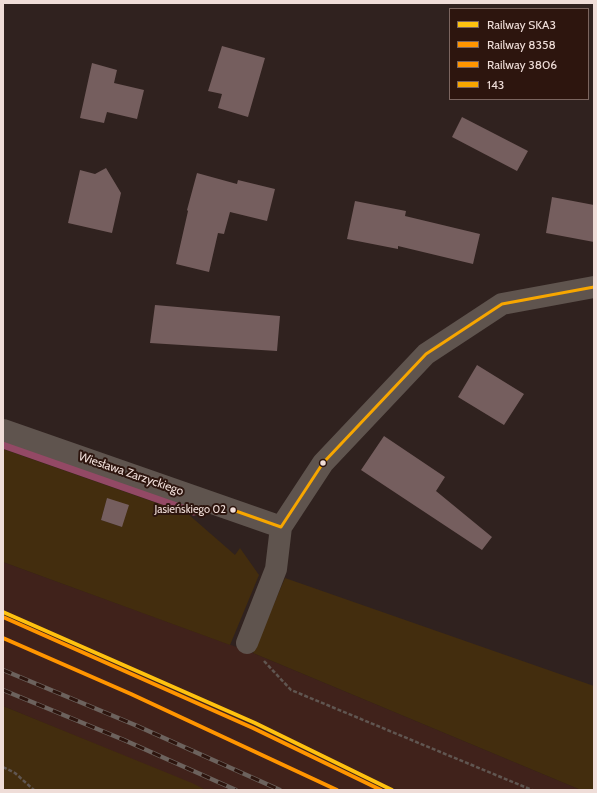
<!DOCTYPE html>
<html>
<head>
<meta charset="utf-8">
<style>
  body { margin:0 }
  #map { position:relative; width:597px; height:793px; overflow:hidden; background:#30221f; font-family:Cabin,sans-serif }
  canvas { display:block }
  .frame { position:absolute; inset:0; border:4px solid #efddd8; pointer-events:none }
  .legend { position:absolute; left:449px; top:8px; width:140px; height:92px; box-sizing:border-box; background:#2d150e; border:1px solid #7b655f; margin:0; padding:5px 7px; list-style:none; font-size:12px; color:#efddd8 }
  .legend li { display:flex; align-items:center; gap:8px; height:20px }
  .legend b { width:20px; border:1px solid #7b655f }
</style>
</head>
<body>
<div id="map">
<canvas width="597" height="793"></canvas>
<div class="frame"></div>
<ul class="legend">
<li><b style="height:5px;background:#fec210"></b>Railway SKA3</li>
<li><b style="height:5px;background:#ff9500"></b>Railway 8358</li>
<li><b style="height:5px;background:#ff9500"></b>Railway 3806</li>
<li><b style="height:5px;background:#f7a600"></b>143</li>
</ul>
</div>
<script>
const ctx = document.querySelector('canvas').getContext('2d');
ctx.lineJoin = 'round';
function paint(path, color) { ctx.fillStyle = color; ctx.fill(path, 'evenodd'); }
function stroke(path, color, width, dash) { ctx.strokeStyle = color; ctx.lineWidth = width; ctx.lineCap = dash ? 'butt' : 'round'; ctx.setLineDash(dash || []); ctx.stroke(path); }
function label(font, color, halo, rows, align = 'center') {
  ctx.font = font + ' Cabin,sans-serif'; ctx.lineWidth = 4; ctx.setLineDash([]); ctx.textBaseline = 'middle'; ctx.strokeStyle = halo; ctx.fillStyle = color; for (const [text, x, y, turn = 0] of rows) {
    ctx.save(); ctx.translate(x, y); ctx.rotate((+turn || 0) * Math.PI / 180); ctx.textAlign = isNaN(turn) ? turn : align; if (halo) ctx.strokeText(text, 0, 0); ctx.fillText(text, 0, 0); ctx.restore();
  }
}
const built = new Path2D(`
  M3 562 253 653 581 790H206L3 706Z`);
const green = new Path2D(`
  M3 449 188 514 235 555 240 548 259 575 230 645 3 562ZM107 499 122 527 101 520Z
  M285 578 594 686V790H581L253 653Z
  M3 706 192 783 206 790H3Z`);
const stream = new Path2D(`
  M3 444 194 511`);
const building = new Path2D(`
  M222 46 265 58 248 117 218 108 222 94 208 91Z
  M92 63 117 70 114 83 144 90 137 119 107 112 104 123 80 118Z
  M462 117 528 151 517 171 452 137Z
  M106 168 121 193 112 233 68 223 80 170 95 174Z
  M197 173 237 184 238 180 275 189 267 221 230 212 224 234 218 233 209 272 176 264 188 211 187 210Z
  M552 197 594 205V242L546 233Z
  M355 201 406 211 405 216 480 234 473 264 398 246V249L347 239Z
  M155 305 280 316 277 351 150 343Z
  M477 365 524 394 504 425 458 397Z
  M384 436 445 477 436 491 492 537 482 550 361 470Z
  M107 498 129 505 122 527 101 520Z`);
const path = new Path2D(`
  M264 661 291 690 532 790
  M3 767 15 773 34 790`);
const minor = new Path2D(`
  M3 430 281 527
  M247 643 276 569 281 527 323 463 426 354 502 304 594 287`);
const rail = new Path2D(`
  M3 670 135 725 280 790
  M3 690 124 740 236 790`);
const bus1 = new Path2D(`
  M233 510 281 527 323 463 426 354 502 304 594 287`);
const rail1 = new Path2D(`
  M3 612 255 723 392 790`);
const rail2 = new Path2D(`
  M3 617 253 728 381 790`);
const rail3 = new Path2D(`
  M3 638 131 694 337 790`);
const markers = [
  [323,463,3.5,"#efddd8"],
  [233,510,3.5,"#efddd8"]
];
const busNames = [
  ["Jasieńskiego 02",226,510]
];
const streetNames = [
  ["Wiesława Zarzyckiego",131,474,19]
];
paint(built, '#40221b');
paint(green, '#432d0e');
stroke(stream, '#934965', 9);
paint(building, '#755e5e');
stroke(path, '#605651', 2.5, [4, 2]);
stroke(minor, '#5f544e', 22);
stroke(rail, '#6c625d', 4.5);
stroke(rail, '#2d150e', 3, [9]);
stroke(bus1, '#f7a600', 3);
stroke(rail1, '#fec210', 4);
stroke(rail2, '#ff9500', 4);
stroke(rail3, '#ff9500', 4);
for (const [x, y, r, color] of markers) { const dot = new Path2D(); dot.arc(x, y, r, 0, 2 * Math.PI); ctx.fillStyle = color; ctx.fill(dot); stroke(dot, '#2d150e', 1.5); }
label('11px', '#efddd8', '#2d150e', busNames, 'right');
label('12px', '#efddd8', '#2d150e', streetNames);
</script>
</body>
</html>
